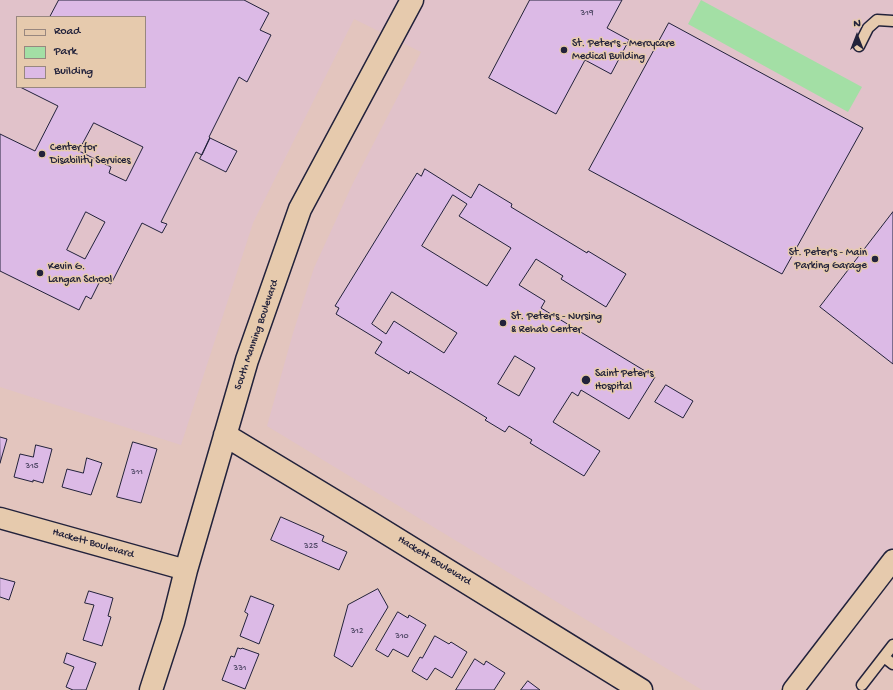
<!DOCTYPE html>
<html>
<head>
<meta charset="utf-8">
<style>
  body { margin:0 }
  #map { position:relative; width:893px; height:690px; overflow:hidden; background:#e3c5be; font-family:"Gochi Hand",sans-serif }
  canvas { display:block }
  .legend { position:absolute; left:16px; top:16px; width:130px; height:72px; box-sizing:border-box; background:#e6caad; border:1px solid #98877f; margin:0; padding:5px 7px; list-style:none; font-size:12px; color:#22223b }
  .legend li { display:flex; align-items:center; gap:8px; height:20px }
  .legend b { width:20px; border:1px solid #98877f }
  .north { position:absolute; left:837px; top:16px; width:40px; height:40px; -webkit-text-stroke:3px #e6caad; paint-order:stroke; rotate:0deg; font-size:11px; font-weight:700; line-height:16px; text-align:center; color:#22223b }
  .north::after { content:''; display:block; margin:auto; width:14px; height:18px; background:#22223b; clip-path:polygon(50% 0,100% 100%,50% 72%,0 100%) }
</style>
</head>
<body>
<div id="map">
<canvas width="893" height="690"></canvas>
<ul class="legend">
<li><b style="height:5px;background:#e6caad"></b>Road</li>
<li><b style="height:11px;background:#a3dfa5"></b>Park</li>
<li><b style="height:11px;background:#dcbae6"></b>Building</li>
</ul>
<div class="north">N</div>
</div>
<script>
const ctx = document.querySelector('canvas').getContext('2d');
ctx.lineJoin = 'round';
function paint(path, color) { ctx.fillStyle = color; ctx.fill(path, 'evenodd'); }
function stroke(path, color, width, dash) { ctx.strokeStyle = color; ctx.lineWidth = width; ctx.lineCap = dash ? 'butt' : 'round'; ctx.setLineDash(dash || []); ctx.stroke(path); }
function label(font, color, halo, rows, align = 'center') {
  ctx.font = font + ' "Gochi Hand",sans-serif'; ctx.lineWidth = 3; ctx.setLineDash([]); ctx.textBaseline = 'middle'; ctx.strokeStyle = halo; ctx.fillStyle = color; for (const [text, x, y, turn = 0] of rows) {
    ctx.save(); ctx.translate(x, y); ctx.rotate((+turn || 0) * Math.PI / 180); ctx.textAlign = isNaN(turn) ? turn : align; if (halo) ctx.strokeText(text, 0, 0); ctx.fillText(text, 0, 0); ctx.restore();
  }
}
const built = new Path2D(`
  M0 0H893V548L779 690H702L267 426 293 333 314 268 353 183 421 52 354 19 253 223 181 445 0 387ZM17 17H145V87H17Z`);
const green = new Path2D(`
  M701 0 862 87 848 112 688 24Z`);
const building = new Path2D(`
  M59 0H244L269 13 260 30 271 35 247 82 239 77 209 137 210 138 202 155 196 152 161 222 167 224 162 233 142 223 111 284 101 279 91 299 86 296 79 310 0 271V134L35 151 58 106 20 87H145V17H50ZM94 123 143 147 126 181 109 173 111 167 79 151ZM86 212 105 222 85 259 67 250Z
  M530 0H622L607 28 629 40 611 74 585 60 556 114 489 78Z
  M669 23 863 128 782 274 589 170Z
  M210 138 237 151 226 172 200 159Z
  M425 169 471 198 479 184 512 204 511 207 587 253 588 251 626 274 606 307 561 279 563 276 536 259 519 285 545 301 541 308 655 377 629 419 581 390 578 396 572 392 553 422 600 451 584 476 530 443 532 440 509 426 505 432 485 420 487 418 448 394 410 371 409 374 375 353 382 342 336 314 339 308 335 306 417 173 421 176ZM453 195 467 204 459 216 511 248 487 286 422 246ZM392 292 457 333 444 353 394 321 386 334 372 324ZM515 356 535 368 519 396 498 384Z
  M893 212V364L820 307Z
  M666 385 693 401 683 418 655 402Z
  M0 437 7 439 0 463Z
  M133 442 157 449 141 503 117 497Z
  M36 445 52 449 43 483 33 480V482L14 477 20 454 33 457Z
  M87 458 102 463 91 495 62 487 67 469 83 473Z
  M281 517 324 536 322 541 347 552 339 570 271 540Z
  M0 578 15 582 9 600 0 597Z
  M378 589 388 607 352 667 334 656 348 605Z
  M89 591 113 598 108 616 111 617 102 646 83 640 94 605 85 603Z
  M251 596 274 605 259 644 240 636 248 614 245 612Z
  M398 612 408 618 409 615 426 625 408 657 393 649 388 657 376 650Z
  M435 636 449 644 451 642 467 652 452 678 435 668 427 680 412 671 420 657 422 658Z
  M238 648 241 649 242 648 259 654 245 689 222 680 231 656 234 657Z
  M67 653 96 663 86 690H73L66 687 74 667 64 663Z
  M475 659 484 665 486 661 505 673 494 690H456Z
  M528 681 540 690H521Z`);
const lane = new Path2D(`
  M859 46 868 28 877 20 893 21
  M884 657 893 664
  M862 685 893 645`);
const street = new Path2D(`
  M0 518 186 570
  M793 690 893 560`);
const secondary = new Path2D(`
  M225 435 369 522 641 690
  M151 690 173 622 186 570 247 360 300 209 412 0`);
const markers = [
  [564,50,4,"#22223b"],
  [42,154,4,"#22223b"],
  [875,259,4,"#22223b"],
  [40,273,4,"#22223b"],
  [503,323,4,"#22223b"],
  [586,380,5,"#22223b"]
];
const numberNames = [
  ["319",587,14],
  ["315",32,467],
  ["311",137,473],
  ["325",311,547],
  ["312",357,632],
  ["310",402,637],
  ["331",240,669]
];
const poiNames = [
  ["St. Peter's - Mercycare",572,44],
  ["Medical Building",572,57],
  ["Center for",50,148],
  ["Disability Services",50,161],
  ["St. Peter's - Main",867,253,"right"],
  ["Parking Garage",867,266,"right"],
  ["Kevin G.",48,267],
  ["Langan School",48,280],
  ["St. Peter's - Nursing",511,317],
  ["& Rehab Center",511,330],
  ["Saint Peter's",595,374],
  ["Hospital",595,387]
];
const streetNames = [
  ["South Manning Boulevard",257,335,-71],
  ["Hackett Boulevard",93,544,16],
  ["Hackett Boulevard",434,561,32]
];
paint(built, '#e1c2ca');
paint(green, '#a3dfa5');
paint(building, '#dcbae6');
stroke(building, '#22223b', 1);
stroke(lane, '#22223b', 13);
stroke(street, '#22223b', 23);
stroke(secondary, '#22223b', 25);
stroke(lane, '#e6caad', 10);
stroke(street, '#e6caad', 20);
stroke(secondary, '#e6caad', 22);
for (const [x, y, r, color] of markers) { const dot = new Path2D(); dot.arc(x, y, r, 0, 2 * Math.PI); ctx.fillStyle = color; ctx.fill(dot); stroke(dot, '#e6caad', 1.5); }
label('9px', '#504866', null, numberNames);
label('11px', '#22223b', '#e6caad', poiNames, 'left');
label('11px', '#22223b', '#e6caad', streetNames);
</script>
</body>
</html>
